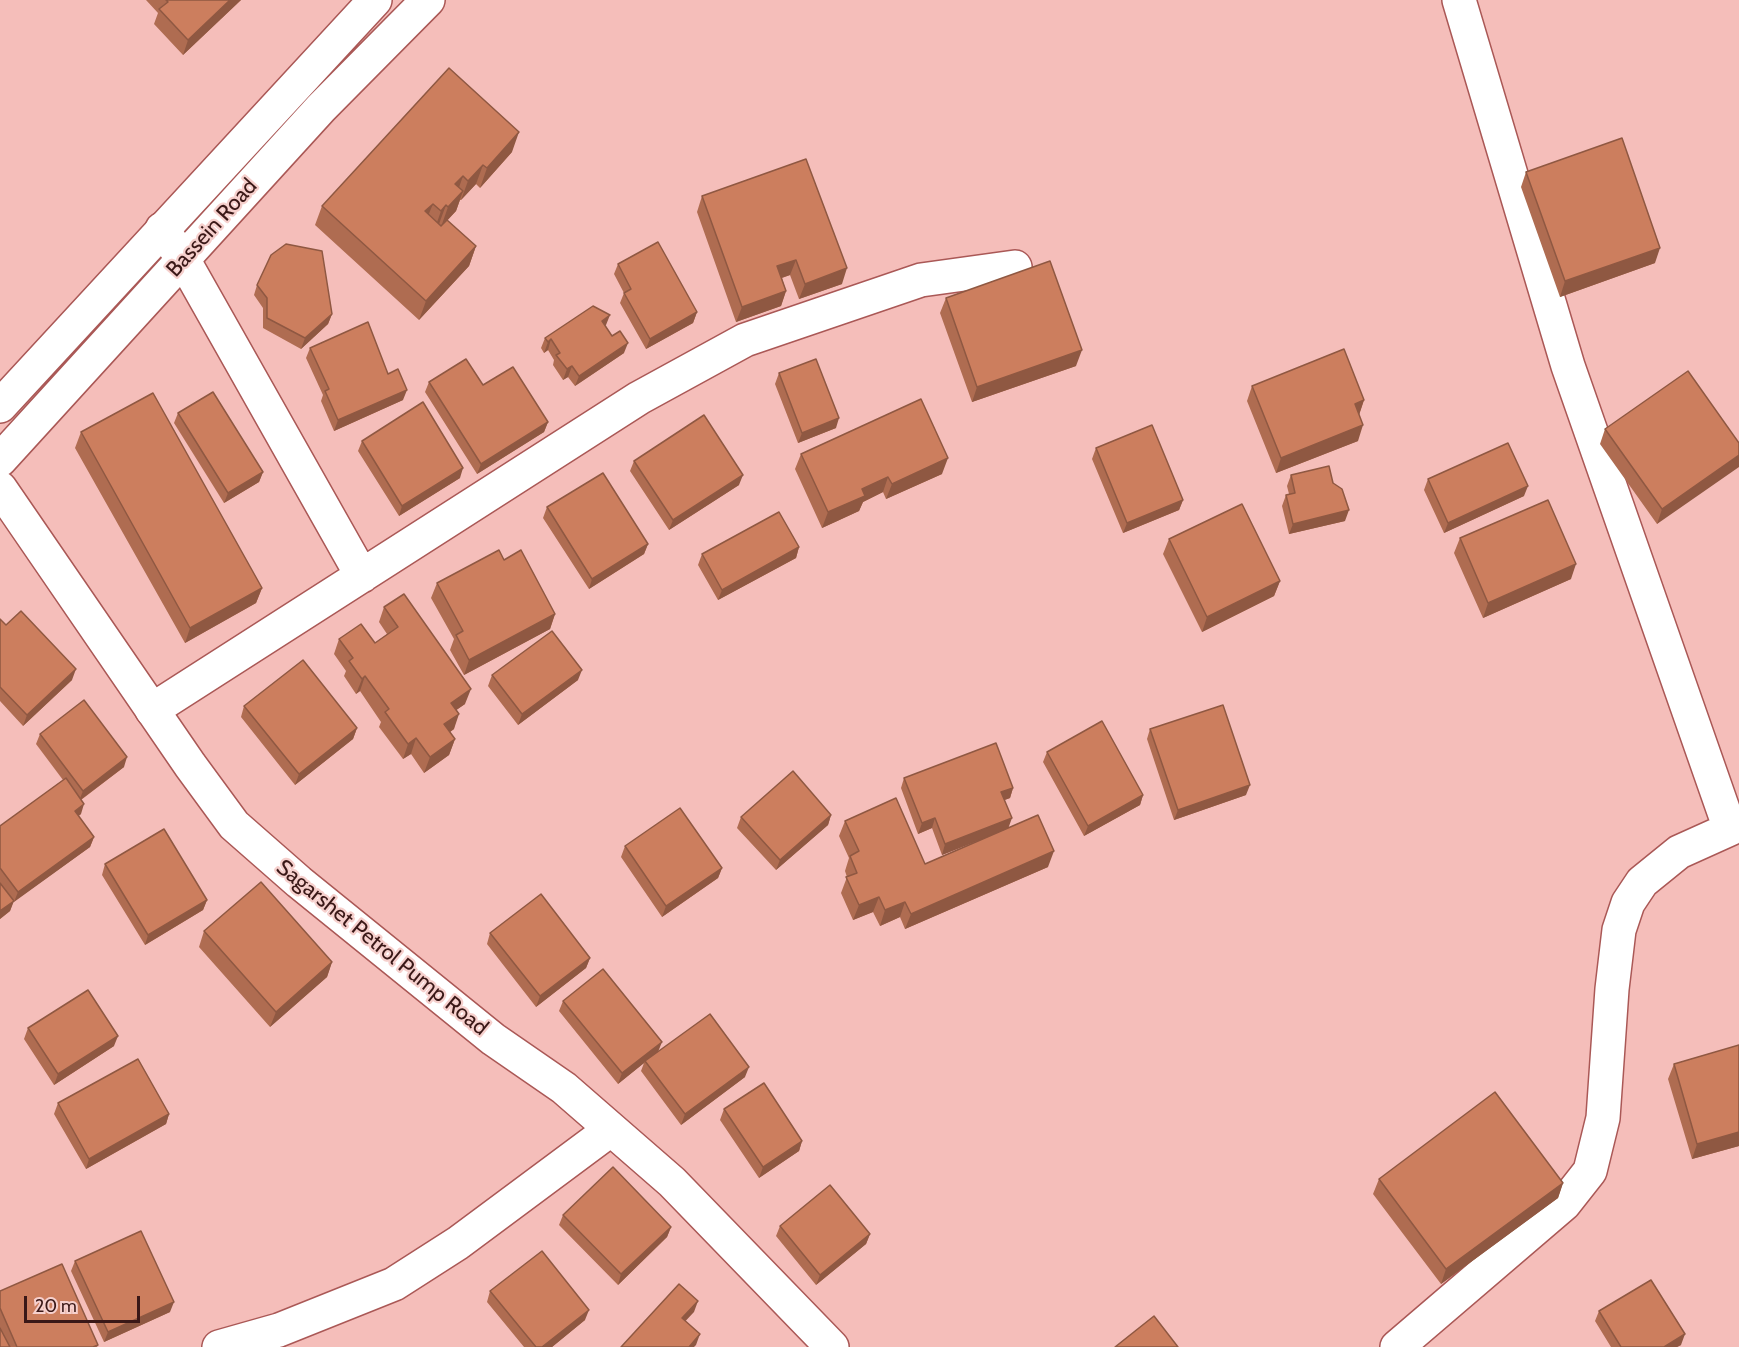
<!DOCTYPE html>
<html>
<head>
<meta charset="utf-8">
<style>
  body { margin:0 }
  #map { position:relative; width:1739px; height:1347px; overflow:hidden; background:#f5beba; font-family:Cabin,sans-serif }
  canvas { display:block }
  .scale { position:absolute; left:24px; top:1296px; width:116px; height:27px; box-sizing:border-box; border:3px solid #3a1817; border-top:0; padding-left:8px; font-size:18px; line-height:21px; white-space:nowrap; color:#3a1817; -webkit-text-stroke:4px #f6d0cd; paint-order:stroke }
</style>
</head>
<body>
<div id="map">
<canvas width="1739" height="1347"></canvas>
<div class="scale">20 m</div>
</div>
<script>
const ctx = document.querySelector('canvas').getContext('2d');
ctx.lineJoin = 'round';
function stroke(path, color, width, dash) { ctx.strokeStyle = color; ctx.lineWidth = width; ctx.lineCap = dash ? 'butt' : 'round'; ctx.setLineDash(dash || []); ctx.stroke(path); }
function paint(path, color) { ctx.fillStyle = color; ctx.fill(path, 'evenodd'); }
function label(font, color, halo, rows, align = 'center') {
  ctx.font = font + ' Cabin,sans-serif'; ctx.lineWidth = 4.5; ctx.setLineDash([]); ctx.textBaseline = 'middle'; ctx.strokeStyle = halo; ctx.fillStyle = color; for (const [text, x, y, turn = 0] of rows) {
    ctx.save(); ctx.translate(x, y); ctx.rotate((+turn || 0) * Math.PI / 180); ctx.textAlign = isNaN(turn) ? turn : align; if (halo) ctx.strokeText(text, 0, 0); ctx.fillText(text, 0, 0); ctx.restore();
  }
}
const street = new Path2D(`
  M1459 0 1568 366 1730 829
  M162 229 183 259 362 576
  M152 710 639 398 745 340 921 280 1015 267
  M219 1347 279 1330 394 1284 458 1243 610 1130
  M1397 1347 1564 1204 1590 1171 1603 1118 1612 989 1619 930 1628 903 1642 882 1679 852 1739 825`);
const secondary = new Path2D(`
  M0 406 375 0
  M0 460 321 108 428 0
  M0 488 190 765 234 825 299 882 493 1039 564 1088 672 1182 832 1347`);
const wall = new Path2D(`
  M146 0H241L183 55 154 24 158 13Z
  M512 152 480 188 476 184 461 200H460L456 211 444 224 476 246 469 266 419 320 315 225 322 206Z
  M1526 172 1655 263 1560 297 1521 187Z
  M702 196 842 284 799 299 790 275 782 278 786 291 781 306 736 322 697 212Z
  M618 264 697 312 693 323 646 349 620 303 624 293 614 274Z
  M257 285 332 314 328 324 301 349 263 328V308L254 295Z
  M946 298 1076 366 972 402 940 313Z
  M605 326 624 353 575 386 568 377 563 380 553 365 554 360 548 350 544 353 541 348 545 338Z
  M310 348 388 374 403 400 334 431 321 401 323 395 306 358Z
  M779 373 836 428 798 443 775 384Z
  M429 382 483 385 548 422 544 432 477 474 425 392Z
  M1252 386 1364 400 1359 415 1358 441 1276 473 1247 401Z
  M178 413 263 472 259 482 224 503 174 423Z
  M1605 429 1739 443 1657 524 1600 444Z
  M81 432 262 588 256 603 185 643 75 448Z
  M362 441 460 478 399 516 358 451Z
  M1096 448 1183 500 1179 510 1123 533 1092 459Z
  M801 454 942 474 886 499 883 492 863 502 859 511 822 528 795 469Z
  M634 461 739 485 669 530 630 471Z
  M1291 475 1333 483 1345 521 1289 534 1282 506 1286 495 1289 494 1287 486Z
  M1428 479 1524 496 1444 533 1424 490Z
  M547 507 648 544 644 554 589 589 543 518Z
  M1460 538 1571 579 1483 618 1454 553Z
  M1169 539 1280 581 1274 596 1202 632 1163 554Z
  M799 547 796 558 718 600 698 565 702 554Z
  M504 560 555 614 550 629 464 675 450 650 454 639 431 598 437 583Z
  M384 607 465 704 456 710 454 729 450 732 455 739 449 755 424 773 411 754 403 759 379 727 381 722 360 691 356 694 344 676 346 671 334 654 339 639 375 643 387 634 379 622Z
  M0 619 6 625 72 680 23 726 0 701Z
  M492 675 578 680 518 725 488 686Z
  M244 706 357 728 353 739 295 785 241 717Z
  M1150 729 1246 795 1174 820 1147 739Z
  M40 734 124 767 81 800V814L78 816 94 837 90 847 13 902 10 911 0 919V826L63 780 36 744Z
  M1047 752 1143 795 1140 805 1084 836 1043 762Z
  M904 778 1013 788 1010 798 1004 800 1008 828 1048 867 905 929 900 917 880 926 873 912 853 920 841 893 847 877 845 871 849 858 839 836 845 821 925 864 989 836 942 855 932 828 918 834 901 788Z
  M831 815 828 825 776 870 737 828 741 817Z
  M625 846 722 868 718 878 662 917 621 857Z
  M105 864 207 900 203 910 145 945 102 875Z
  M204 931 332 962 327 977 270 1027 199 947Z
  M490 933 590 958 586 968 536 1007 487 944Z
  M563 1001 659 1051 745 1077 681 1125 641 1071 644 1063 618 1084 559 1011Z
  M28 1028 114 1046 54 1085 24 1039Z
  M1739 1045V1146L1692 1159 1668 1079 1674 1064Z
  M58 1103 169 1114 166 1124 86 1169 54 1114Z
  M724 1109 802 1141 799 1151 759 1178 720 1120Z
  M1379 1179 1563 1183 1558 1198 1441 1284 1373 1194Z
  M563 1215 671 1227 667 1237 618 1285 559 1225Z
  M780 1226 870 1234 866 1244 816 1285 776 1236Z
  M75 1261 170 1312 104 1342 71 1271Z
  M0 1291 98 1345 97 1347H0Z
  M490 1291 585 1320 552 1347H524L487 1302Z
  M1599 1311 1681 1345 1677 1347H1611L1595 1321Z`);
const shadedWall = new Path2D(`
  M230 0H241L183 55 188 40Z
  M519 132 512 152 480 188 487 168Z
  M483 165 476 184 461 200 468 181Z
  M463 176 456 196 455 184Z
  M463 191 456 211 441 227 448 207Z
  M433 204 425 223V211Z
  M446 205 439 224 434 231 441 211Z
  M476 246 469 266 419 320 426 301Z
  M1660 248 1655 263 1560 297 1565 281Z
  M796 260 790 275 772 281 777 266Z
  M847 268 842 284 799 299 805 284Z
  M786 291 781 306 736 322 742 307Z
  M697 312 693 323 646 349 650 339Z
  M332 314 328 324 301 349 305 338Z
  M610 315 606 325 598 331 602 321Z
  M551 339 548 350 544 353 548 342Z
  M628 343 624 353 575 386 579 376Z
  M1082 350 1076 366 972 402 977 387Z
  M572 366 568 377 563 380 567 369Z
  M407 390 403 400 334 431 338 420Z
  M1364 400 1359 415 1355 404Z
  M839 418 836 428 798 443 802 433Z
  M548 422 544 432 477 474 481 464Z
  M1363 425 1358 441 1276 473 1281 458Z
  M1739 455V467L1657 524 1662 509Z
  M948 458 942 474 886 499 892 484Z
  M463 468 460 478 399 516 402 506Z
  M263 472 259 482 224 503 228 493Z
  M743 475 739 485 669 530 673 520Z
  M888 477 883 492 863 502 859 511 822 528 828 512 862 489Z
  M1528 486 1524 496 1444 533 1448 523Z
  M1183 500 1179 510 1123 533 1127 523Z
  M1349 510 1345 521 1289 534 1293 524Z
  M648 544 644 554 589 589 592 579Z
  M799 547 796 558 718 600 722 590Z
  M1576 564 1571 579 1483 618 1488 603Z
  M1280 581 1274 596 1202 632 1207 617Z
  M262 588 256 603 185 643 190 628Z
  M555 614 550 629 464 675 469 660Z
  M76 669 72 680 23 726 27 715Z
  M582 670 578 680 518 725 522 714Z
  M365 676 360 691 356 694 362 679Z
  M471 689 465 704 445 718 451 703Z
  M459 714 454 729 439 740 444 724Z
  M357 728 353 739 295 785 299 774Z
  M416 738 411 754 403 759 408 744Z
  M455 739 449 755 424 773 430 757Z
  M127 757 124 767 79 801 83 791Z
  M1250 785 1246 795 1174 820 1178 810Z
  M1013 788 1010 798 997 803 1001 792Z
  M1143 795 1140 805 1084 836 1088 826Z
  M84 804 81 814 71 822 75 811Z
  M831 815 828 825 776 870 780 860Z
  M935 818 932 828 918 834 922 823Z
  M1012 818 1008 829 942 855 945 844Z
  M94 837 90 847 14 902 18 892Z
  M1054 851 1048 867 905 929 911 914Z
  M722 868 718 878 662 917 666 906Z
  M879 897 873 912 853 920 859 905Z
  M207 900 203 910 145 945 148 935Z
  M14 901 10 911 0 919V911Z
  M905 902 900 917 880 926 885 910Z
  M590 958 586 968 536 1007 540 996Z
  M332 962 327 977 270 1027 276 1012Z
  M118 1036 114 1046 54 1085 58 1074Z
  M662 1042 658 1052 645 1061 644 1063 618 1084 622 1073Z
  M749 1067 745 1077 681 1125 685 1114Z
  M169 1114 166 1124 86 1169 89 1159Z
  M1739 1132V1146L1692 1159 1697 1144Z
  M802 1141 799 1151 759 1178 763 1167Z
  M1563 1183 1558 1198 1441 1284 1446 1269Z
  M671 1227 667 1237 618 1285 621 1274Z
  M870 1234 866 1244 816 1285 820 1275Z
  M698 1301 694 1312 678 1329 682 1318Z
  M174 1302 170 1312 104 1342 108 1332Z
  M589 1310 585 1320 552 1347H542Z
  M700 1334 696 1345 694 1347H689Z
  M1685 1334 1681 1345 1677 1347H1664Z`);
const building = new Path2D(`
  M166 0H230L188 40 159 9 168 2Z
  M449 68 519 132 487 168 483 165 468 181 463 176 455 184 463 191 448 207 446 205 441 211 433 204 425 211 441 226 447 220 476 246 426 301 322 206Z
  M1622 138 1660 248 1565 281 1526 172Z
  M806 159 847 268 805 284 796 260 777 266 786 291 742 307 702 196Z
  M658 242 697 312 650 339 624 293 631 289 618 264Z
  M286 244 322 251 332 314 305 338 267 318V298L257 285 271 255Z
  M1050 261 1082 350 977 387 946 298Z
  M593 306 610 315 602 321 612 336 620 331 628 343 579 376 572 366 567 369 556 355 560 353 551 339 548 342 545 338Z
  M368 322 388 374 398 369 407 390 338 420 325 391 329 389 310 348Z
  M1344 349 1364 400 1355 404 1363 425 1281 458 1252 386Z
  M466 359 483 385 513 367 548 422 481 464 429 382Z
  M816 359 839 418 802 433 779 373Z
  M1688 371 1739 443V455L1662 509 1605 429Z
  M213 392 263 472 228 493 178 413Z
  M153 393 262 588 190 628 81 432Z
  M921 399 948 458 892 484 888 477 862 489 865 496 828 512 801 454Z
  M423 402 463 468 402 506 362 441Z
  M704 415 743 475 673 520 634 461Z
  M1152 425 1183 500 1127 523 1096 448Z
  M1508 443 1528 486 1448 523 1428 479Z
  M1329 466 1333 483 1342 489 1349 510 1293 524 1286 495 1295 493 1291 475Z
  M603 473 648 544 592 579 547 507Z
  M1548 500 1576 564 1488 603 1460 538Z
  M1242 504 1280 581 1207 617 1169 539Z
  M779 512 799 547 722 590 702 554Z
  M499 550 504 560 521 550 555 614 469 660 456 635 463 631 437 583Z
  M404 594 471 689 451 703 459 714 444 724 455 739 430 757 416 738 408 744 385 712 389 709 365 676 362 679 349 661 353 658 339 639 361 624 375 643 398 627 384 607Z
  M21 611 76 669 27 715 0 687V619L6 625Z
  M552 631 582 670 522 714 492 675Z
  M303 660 357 728 299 774 244 706Z
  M84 700 127 757 83 791 40 734Z
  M1223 705 1250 785 1178 810 1150 729Z
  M1102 721 1143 795 1088 826 1047 752Z
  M996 743 1013 788 1001 792 1012 818 945 844 935 818 922 823 904 778Z
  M793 771 831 815 780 860 741 817Z
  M66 778 84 804 75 811 94 837 18 892 0 868V826Z
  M896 798 925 864 1038 815 1054 851 911 914 905 902 885 910 879 897 859 905 846 877 857 873 850 856 859 851 845 821Z
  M680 808 722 868 666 906 625 846Z
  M164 829 207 900 148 935 105 864Z
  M261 882 332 962 276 1012 204 931Z
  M0 883 14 901 0 911Z
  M541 894 590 958 540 996 490 933Z
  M603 969 662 1042 622 1073 563 1001Z
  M88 990 118 1036 58 1074 28 1028Z
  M710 1014 749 1067 685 1114 645 1061Z
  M1739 1045V1132L1697 1144 1674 1064Z
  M138 1059 169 1114 89 1159 58 1103Z
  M764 1083 802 1141 763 1167 724 1109Z
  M1495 1092 1563 1183 1446 1269 1379 1179Z
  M613 1167 671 1227 621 1274 563 1215Z
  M830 1185 870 1234 820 1275 780 1226Z
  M141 1231 174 1302 108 1332 75 1261Z
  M542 1251 589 1310 542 1347H536L490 1291Z
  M62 1264 98 1345 93 1347H17L0 1308V1291Z
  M1651 1280 1685 1334 1664 1347H1621L1599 1311Z
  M679 1284 698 1301 682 1318 700 1334 689 1347H621Z
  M1154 1316 1178 1347H1115Z
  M0 1328 10 1347H0Z`);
const streetNames = [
  ["Bassein Road",212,228,-48],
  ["Sagarshet Petrol Pump Road",382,948,39]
];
stroke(street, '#aa5856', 36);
stroke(secondary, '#aa5856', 36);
stroke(street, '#fff', 33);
stroke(secondary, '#fff', 33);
paint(wall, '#af6c51');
paint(shadedWall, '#8f5842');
paint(building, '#cc7e5e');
stroke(building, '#8f5842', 1.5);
label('22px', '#3a1817', '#f6d0cd', streetNames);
</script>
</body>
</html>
